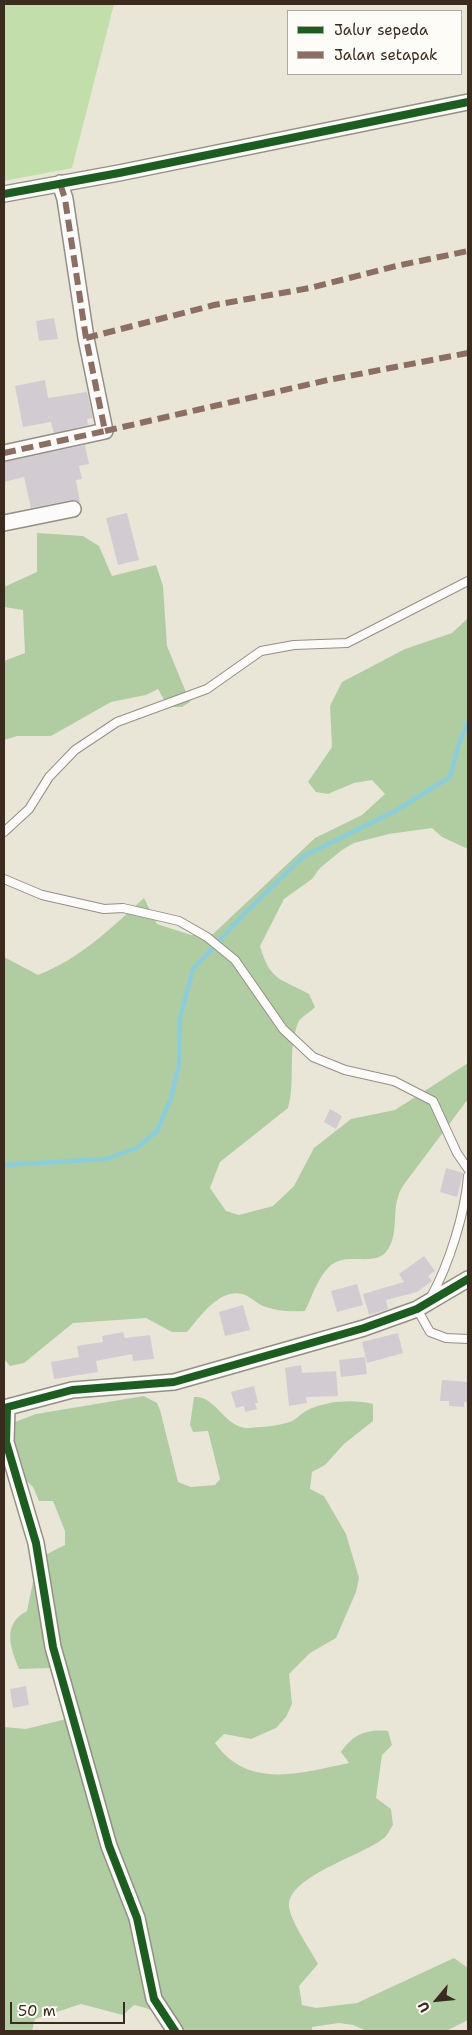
<!DOCTYPE html>
<html>
<head>
<meta charset="utf-8">
<style>
  body { margin:0 }
  #map { position:relative; width:472px; height:2035px; overflow:hidden; background:#e9e6d8; font-family:"Shantell Sans",sans-serif }
  canvas { display:block }
  .frame { position:absolute; inset:0; border:5px solid #3b2a1e; pointer-events:none }
  .legend { position:absolute; left:287px; top:10px; width:175px; height:65px; box-sizing:border-box; background:#fdfcf7; border:1px solid #afa8a0; margin:0; padding:6px 9px; list-style:none; font-size:15px; color:#3b2a1e }
  .legend li { display:flex; align-items:center; gap:10px; height:25px }
  .legend b { width:25px; border:1px solid #afa8a0 }
  .north { position:absolute; left:412px; top:1975px; width:50px; height:50px; -webkit-text-stroke:4px #fdfcf7; paint-order:stroke; rotate:242deg; font-size:14px; font-weight:700; line-height:20px; text-align:center; color:#3b2a1e }
  .north::after { content:''; display:block; margin:auto; width:18px; height:22px; background:#3b2a1e; clip-path:polygon(50% 0,100% 100%,50% 72%,0 100%) }
  .scale { position:absolute; left:10px; top:2002px; width:115px; height:22px; box-sizing:border-box; border:2px solid #3b2a1e; border-top:0; padding-left:6px; font-size:15px; line-height:18px; white-space:nowrap; color:#3b2a1e; -webkit-text-stroke:4px #fdfcf7; paint-order:stroke }
</style>
</head>
<body>
<div id="map">
<canvas width="472" height="2035"></canvas>
<div class="frame"></div>
<ul class="legend">
<li><b style="height:6px;background:#1b5e20"></b>Jalur sepeda</li>
<li><b style="height:6px;background:#8d6e63"></b>Jalan setapak</li>
</ul>
<div class="north">U</div>
<div class="scale">50 m</div>
</div>
<script>
const ctx = document.querySelector('canvas').getContext('2d');
ctx.lineJoin = 'round';
function paint(path, color) { ctx.fillStyle = color; ctx.fill(path, 'evenodd'); }
function stroke(path, color, width, dash) { ctx.strokeStyle = color; ctx.lineWidth = width; ctx.lineCap = dash ? 'butt' : 'round'; ctx.setLineDash(dash || []); ctx.stroke(path); }
const green = new Path2D(`
  M4 4H114L72 168 4 181Z`);
const forest = new Path2D(`
  M37 533 83 536 99 546 112 576 156 565 163 586 167 646 190 702 182 707H168L158 689 146 695 111 702 51 736H17L4 740V661L25 653 23 610 4 607V587L37 572Z
  M468 618V849L442 837 432 828 389 834 354 843 342 850 320 868 312 879 284 899 260 946C270 981 280 978 309 994L315 1007C310 1013 301 1016 298 1023 287 1051 296 1081 288 1108L220 1162 210 1188 226 1211 239 1215 273 1206 294 1186 314 1148 351 1119 395 1110 468 1063V1099L405 1183C402 1187 399 1192 398 1197 392 1215 399 1236 386 1252 374 1267 345 1251 329 1267 317 1279 312 1297 305 1311 291 1312 272 1311 259 1304 254 1301 248 1295 242 1294 219 1288 199 1318 187 1332H172L146 1318 73 1323 24 1363 10 1366 4 1359V957L38 975C81 958 110 929 144 898L157 924 191 935 213 934 315 838 362 815 385 794 372 780 354 783 328 794 316 792 308 782 332 747 330 706 342 682 405 649 452 633Z
  M144 1396 157 1403 160 1410 178 1482 191 1487 215 1485 220 1479 208 1431 193 1432 190 1425 194 1397C216 1395 225 1429 249 1428 262 1427 277 1426 290 1422 296 1420 300 1414 306 1411 325 1401 352 1399 373 1404V1421L344 1444 325 1465 312 1472 310 1489 324 1496 346 1534 359 1578 356 1592 336 1638 310 1653 289 1674 292 1704 286 1717 276 1728 251 1739 224 1734 215 1743C248 1790 301 1773 349 1763L341 1752C353 1734 367 1729 388 1731L392 1745 382 1755 376 1798 391 1809 393 1825C390 1829 388 1835 384 1838 364 1855 289 1876 289 1905 289 1920 311 1950 318 1964L299 1986 302 2005 316 2008 357 2003 454 1958 468 1968V2020L446 2031H367L353 2025 339 2023 312 2027V2031H183C170 2016 153 2009 134 2005L123 2015 81 2004 35 2019 32 2031H4V1727L26 1729 66 1719 52 1668 19 1669C10 1647 2 1624 27 1611L33 1582 45 1555 65 1545V1531L53 1501H39L33 1487 18 1472 7 1425 36 1414Z`);
const stream = new Path2D(`
  M4 1165 106 1159 137 1148 157 1131 171 1098 179 1064 180 1018 193 969 244 914 304 856 395 811 450 777 459 744 468 722`);
const building = new Path2D(`
  M54 318 58 339 39 341 36 321Z
  M45 380 48 398 87 392 93 418 87 419 88 425 54 433 51 422 23 427 15 386Z
  M85 445 89 464 79 466 82 479 76 480 80 502 71 500 31 508 24 477 4 482V462Z
  M127 513 139 560 118 565 106 518Z
  M330 1109 342 1116 336 1129 324 1122Z
  M446 1168 463 1173 457 1197 440 1192Z
  M424 1256 435 1271 428 1276 432 1281 417 1292 386 1300 388 1309 369 1315 363 1294 404 1282 399 1274Z
  M357 1284 363 1305 337 1312 331 1291Z
  M243 1305 250 1330 225 1336 219 1312Z
  M123 1332 125 1338 150 1335 154 1359 133 1361 132 1354 96 1361 98 1372 54 1379 51 1362 79 1357 77 1346 103 1342 102 1336Z
  M398 1333 403 1353 367 1363 362 1342Z
  M365 1357 367 1374 341 1377 339 1360Z
  M301 1365 302 1373 336 1371 338 1396 306 1397 307 1403 289 1406 285 1368Z
  M442 1380 468 1382V1403L464 1402V1407L449 1406V1401H440Z
  M254 1386 258 1403H255L257 1409 245 1412 244 1406 236 1408 231 1392Z
  M26 1686 29 1705 13 1708 10 1689Z`);
const service = new Path2D(`
  M4 832 29 809 49 777 75 750 117 722 207 689 261 651 294 645 347 643 468 581
  M4 879 42 895 104 909 123 908 179 921 207 937 235 960 283 1029 313 1057 345 1070 394 1081 433 1101 457 1153 468 1169
  M431 1297C449 1264 465 1214 468 1176
  M417 1309 430 1332 446 1338 468 1339`);
const minor = new Path2D(`
  M4 194 119 173 468 102
  M4 453 105 431 86 338 65 199 60 183
  M4 523 73 509
  M4 1408 72 1390 174 1382 364 1328 417 1309 468 1279
  M7 1408 6 1442 36 1543 53 1647 109 1846 137 1918 154 1999 175 2031`);
const quiet = new Path2D(`
  M86 338 214 305 310 288 396 266 468 251
  M105 431 328 380 468 353
  M4 453 105 431 86 338 65 199 60 183`);
const cycleway = new Path2D(`
  M4 194 119 173 468 102
  M4 1408 72 1390 174 1382 364 1328 417 1309 468 1279
  M7 1408 6 1442 36 1543 53 1647 109 1846 137 1918 154 1999 175 2031`);
paint(green, '#c2deab');
paint(forest, '#b0cda1');
stroke(stream, '#8acede', 4.5);
paint(building, '#d2ccd2');
stroke(service, '#938f86', 10);
stroke(minor, '#938f86', 18);
stroke(service, '#fcfbf9', 8);
stroke(minor, '#fcfbf9', 15);
stroke(quiet, '#8d6e63', 6, [12, 6]);
stroke(cycleway, '#1b5e20', 8);
</script>
</body>
</html>
